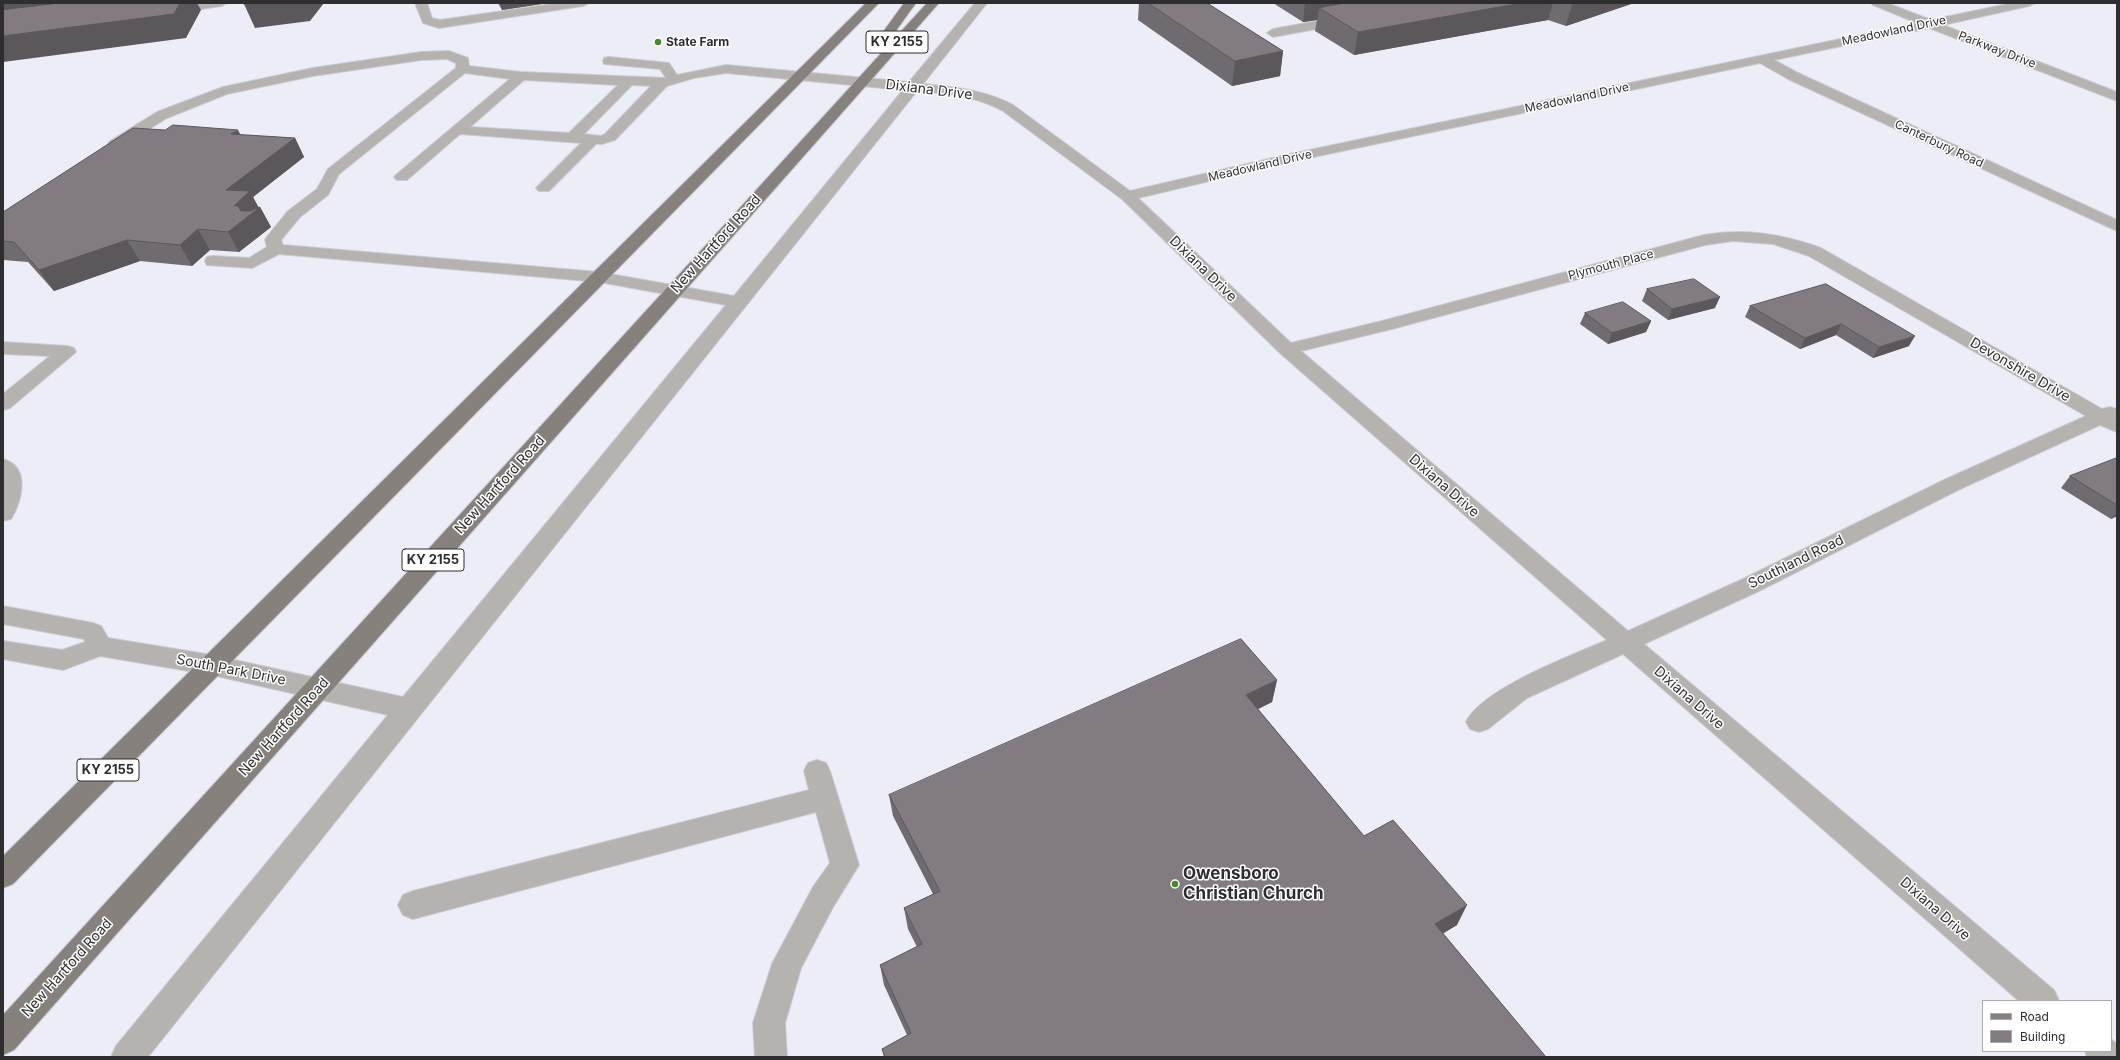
<!DOCTYPE html>
<html>
<head>
<meta charset="utf-8">
<style>
  body { margin:0 }
  #map { position:relative; width:2120px; height:1060px; overflow:hidden; background:#ecedf6; font-family:Inter,sans-serif }
  canvas { display:block }
  .frame { position:absolute; inset:0; border:4px solid #2e2e31; pointer-events:none }
  .legend { position:absolute; left:1982px; top:1000px; width:130px; height:52px; box-sizing:border-box; background:#fff; border:1px solid #ababad; margin:0; padding:5px 7px; list-style:none; font-size:12px; color:#2e2e31 }
  .legend li { display:flex; align-items:center; gap:8px; height:20px }
  .legend b { width:20px; border:1px solid #ababad }
</style>
</head>
<body>
<div id="map">
<canvas width="2120" height="1060"></canvas>
<div class="frame"></div>
<ul class="legend">
<li><b style="height:5px;background:#86817c"></b>Road</li>
<li><b style="height:11px;background:#827c82"></b>Building</li>
</ul>
</div>
<script>
const ctx = document.querySelector('canvas').getContext('2d');
ctx.lineJoin = 'round';
function stroke(path, color, width, dash) { ctx.strokeStyle = color; ctx.lineWidth = width; ctx.lineCap = dash ? 'butt' : 'round'; ctx.setLineDash(dash || []); ctx.stroke(path); }
function paint(path, color) { ctx.fillStyle = color; ctx.fill(path, 'evenodd'); }
function label(font, color, halo, rows, align = 'center') {
  ctx.font = font + ' Inter,sans-serif'; ctx.lineWidth = 3; ctx.setLineDash([]); ctx.textBaseline = 'middle'; ctx.strokeStyle = halo; ctx.fillStyle = color; for (const [text, x, y, turn = 0] of rows) {
    ctx.save(); ctx.translate(x, y); ctx.rotate((+turn || 0) * Math.PI / 180); ctx.textAlign = isNaN(turn) ? turn : align; if (halo) ctx.strokeText(text, 0, 0); ctx.fillText(text, 0, 0); ctx.restore();
  }
}
const minor = new Path2D(`
  M195 3H227L221 6 169 14 163 10 169 6Z
  M415 3H427L432 18 440 20 559 3H589L583 6 439 28 423 23Z
  M975 3H987L923 84C954 87 985 90 1013 105L1130 191 1290 154 1917 23 1873 5 1871 3H1887L1931 20 2012 3H2035L2029 6 1943 25 2117 92V101L1929 28 1774 60 1798 73 2117 220V231L1788 79 1760 63 1290 162 1138 198 1291 343 1382 321 1704 235C1746 228 1782 234 1821 248L2102 409 2110 407 2117 409V432L2100 425 1958 490 1759 591 1644 644 2054 990 2059 1001H2019L1623 654 1527 698 1488 729 1479 732 1470 729 1466 722C1483 688 1571 656 1607 640L1280 353 1122 199 1003 111C976 96 947 94 917 91L148 1057H111L116 1046 388 715 212 675 100 656 63 670 3 659V641L62 650 85 642 84 639 3 624V606L93 623 101 626 108 638 212 655 403 697 726 305 599 282 279 254 252 268 207 265 205 261 207 257 213 256 249 258 267 247 265 240 267 237 288 211 317 189 328 169 456 68V63L447 59 421 60 313 76 227 94 167 118 120 147H110L108 144 110 141 157 112 223 87 313 68 421 52 449 51 468 58 469 66 521 72 666 78 660 69 604 64 603 61 604 58 609 57 669 63 677 75 726 65 909 82ZM465 73 510 79 397 174 394 177 397 180H407L460 134 581 143 536 188 539 191H549L596 144H602L615 140 667 86 694 78 726 73 903 90 734 296 599 272 283 245 281 240 300 217 328 195 339 174ZM524 80 618 85 569 133 470 127ZM632 85 651 86 605 134 601 136 584 134ZM1733 241 1773 244 1809 256 2086 416 1944 480 1743 579 1628 631 1301 351 1392 329 1705 245Z
  M1345 16 1351 20 1349 23 1273 37 1267 33 1273 29Z
  M3 342 67 346 74 348 76 352 10 408 3 410V394L50 356 3 354Z
  M3 459C31 467 22 501 11 519L3 521Z
  M817 760 826 763 830 771 859 865 833 907 801 968 785 1023 787 1057H755L753 1023 772 964 813 887 830 863 816 812 413 919 403 915 398 905 403 895 413 891 809 790 804 771 808 763Z
  M2111 1039 2117 1044V1057H2087L2085 1051H2111Z`);
const major = new Path2D(`
  M866 3H879L13 884 3 888V856Z
  M904 3H916L885 46H877L875 43Z
  M927 3H939L14 1050 3 1055V1015Z`);
const wall = new Path2D(`
  M498 3H548L502 10Z
  M1139 3H1207L1283 51 1280 76 1232 86 1138 20Z
  M1273 3H1634L1566 26 1548 20 1354 55 1315 31 1317 20 1303 22Z
  M165 130 295 138 304 157 253 197 258 208 260 207 271 227 239 252 210 250 192 266 140 261 54 291 28 262 3 260V212Z
  M1826 284 1909 346 1873 358 1836 335 1800 349 1745 317 1750 306Z
  M1647 289 1715 308 1668 320 1642 301Z
  M1585 313 1651 321 1646 332 1608 344 1580 324Z
  M2117 458V516L2111 519 2061 488 2070 476Z
  M1277 680 1272 702 1258 709 1364 836 1457 925 1443 933 1546 1057H884L882 1049 907 1035 884 985 880 965 917 947 908 929 904 908 933 894 893 816 889 795Z`);
const shadedWall = new Path2D(`
  M3 3H197L201 10 186 38 3 62Z
  M255 3H324L310 21 255 28 244 4Z
  M500 3H548L502 10Z
  M1305 3H1409L1319 8 1317 20 1303 22Z
  M1522 3H1553L1548 20 1354 55 1358 32Z
  M1574 3H1634L1566 26 1572 4Z
  M1283 51 1280 76 1232 86 1235 61Z
  M238 130 248 149 231 134Z
  M295 138 304 157 253 197 259 208 260 207 271 227 239 252 228 232 226 190Z
  M198 229 210 250 192 266 180 245Z
  M127 240 140 261 54 291 39 270Z
  M1720 297 1715 308 1668 320 1672 309Z
  M1651 321 1646 332 1608 344 1612 333Z
  M1841 324 1836 335 1800 349 1805 338Z
  M1915 336 1909 346 1873 358 1879 347Z
  M2117 512V516L2111 519Z
  M1277 680 1272 702 1242 717 1246 695Z
  M1467 905 1457 925 1426 944 1435 924Z`);
const building = new Path2D(`
  M59 3H180L174 14 3 36V10Z
  M245 3H255L244 4Z
  M1148 3H1207L1283 51 1235 61Z
  M1345 3H1522L1358 32 1319 8Z
  M173 125 238 130 231 134 295 138 226 190 250 191 234 206H238L241 211H250L260 207 228 232 198 229 180 245 127 240 39 270 14 242 3 241V212L133 128 165 130Z
  M1694 279 1720 297 1672 309 1647 289Z
  M1826 284 1915 336 1879 347 1841 324 1805 338 1750 306Z
  M1623 302 1651 321 1612 333 1585 313Z
  M2117 458V505L2070 476Z
  M1241 639 1277 680 1246 695 1364 836 1393 820 1467 905 1435 924 1546 1057H885L882 1049 911 1033 880 965 922 944 904 908 940 891 889 795Z`);
const markers = [
  [658,42,4,"#4a8929"],
  [1175,884,4,"#4a8929"]
];
const farStreetnames = [
  ["Meadowland Drive",1894,31,-12],
  ["Parkway Drive",1997,50,21],
  ["Meadowland Drive",1577,98,-12],
  ["Canterbury Road",1939,144,25],
  ["Meadowland Drive",1260,166,-13],
  ["Plymouth Place",1611,265,-15]
];
const farPoinames = [
  ["State Farm",666,42]
];
const shields = [
  [897,42,62],
  [433,560,62],
  [108,770,62]
];
const shieldNames = [
  ["KY 2155",897,42],
  ["KY 2155",433,560],
  ["KY 2155",108,770]
];
const streetNames = [
  ["Dixiana Drive",929,90,7],
  ["New Hartford Road",716,244,-48],
  ["Dixiana Drive",1203,269,44],
  ["Devonshire Drive",2020,370,30],
  ["New Hartford Road",500,485,-48],
  ["Dixiana Drive",1444,486,41],
  ["Southland Road",1796,562,-26],
  ["South Park Drive",231,670,11],
  ["Dixiana Drive",1689,698,41],
  ["New Hartford Road",284,727,-48],
  ["Dixiana Drive",1935,909,41],
  ["New Hartford Road",67,968,-48]
];
const nearPoinames = [
  ["Owensboro",1183,874],
  ["Christian Church",1183,894]
];
stroke(minor, '#cacbd3', 2);
stroke(major, '#cacbd3', 2);
paint(minor, '#b5b2b0');
paint(major, '#86817c');
paint(wall, '#706b70');
paint(shadedWall, '#5b575b');
paint(building, '#827c82');
stroke(building, '#5b575b', 1);
for (const [x, y, r, color] of markers) { const dot = new Path2D(); dot.arc(x, y, r, 0, 2 * Math.PI); ctx.fillStyle = color; ctx.fill(dot); stroke(dot, '#fff', 1.5); }
label('12px', '#2e2e31', '#fff', farStreetnames);
label('bold 12px', '#2e2e31', '#fff', farPoinames, 'left');
for (const [x, y, w] of shields) { const box = new Path2D(); box.roundRect(x - w / 2, y - 11, w, 22, 3); ctx.fillStyle = '#fff'; ctx.fill(box); stroke(box, '#2e2e31', 1); }
label('bold 13px', '#2e2e31', null, shieldNames);
label('14px', '#2e2e31', '#fff', streetNames);
label('bold 17px', '#2e2e31', '#fff', nearPoinames, 'left');
</script>
</body>
</html>
